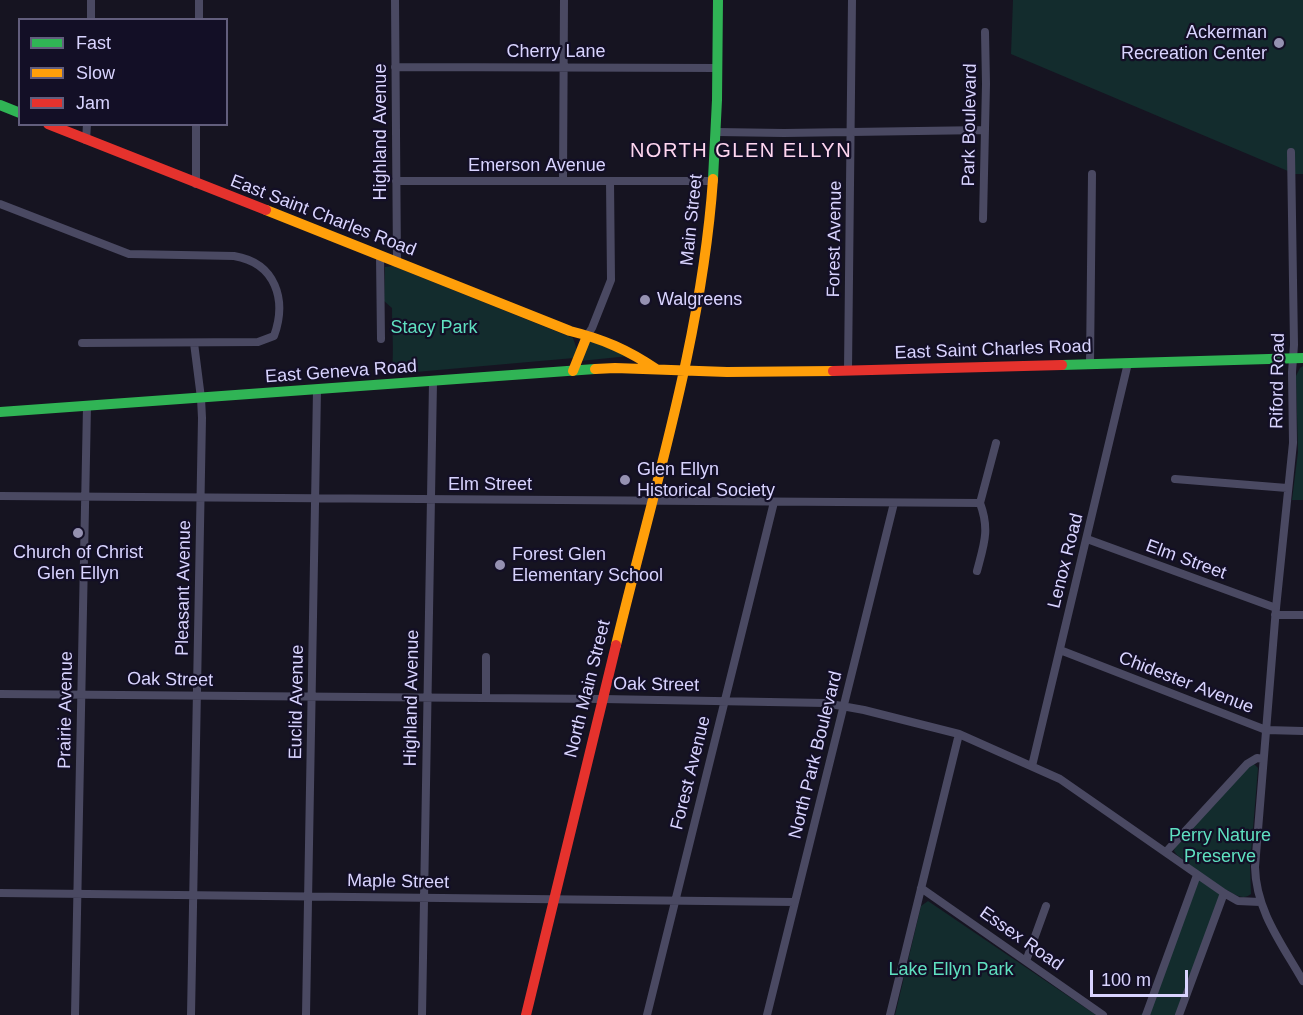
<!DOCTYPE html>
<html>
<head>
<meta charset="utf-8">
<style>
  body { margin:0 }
  #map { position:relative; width:1303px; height:1015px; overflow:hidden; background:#161421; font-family:Helvetica,sans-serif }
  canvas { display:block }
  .legend { position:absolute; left:18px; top:18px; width:210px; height:108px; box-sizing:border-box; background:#130f26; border:2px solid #625e7d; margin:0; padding:8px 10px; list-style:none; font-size:18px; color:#d9d4ff }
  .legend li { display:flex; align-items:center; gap:12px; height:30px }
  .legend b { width:30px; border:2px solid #625e7d }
  .scale { position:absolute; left:1090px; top:970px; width:98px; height:27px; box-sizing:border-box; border:3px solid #d9d4ff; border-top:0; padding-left:8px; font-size:18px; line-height:21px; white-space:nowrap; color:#d9d4ff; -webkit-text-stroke:4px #130f26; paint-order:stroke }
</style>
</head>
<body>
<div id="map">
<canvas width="1303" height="1015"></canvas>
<ul class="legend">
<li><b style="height:8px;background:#30b455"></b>Fast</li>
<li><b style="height:8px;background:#ff9f0a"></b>Slow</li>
<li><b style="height:8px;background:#e5322d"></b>Jam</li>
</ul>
<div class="scale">100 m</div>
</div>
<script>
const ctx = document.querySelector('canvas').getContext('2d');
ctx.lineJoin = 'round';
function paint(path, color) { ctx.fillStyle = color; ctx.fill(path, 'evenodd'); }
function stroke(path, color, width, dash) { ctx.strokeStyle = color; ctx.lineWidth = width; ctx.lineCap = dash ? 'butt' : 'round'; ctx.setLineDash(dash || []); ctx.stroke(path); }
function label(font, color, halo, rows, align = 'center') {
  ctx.font = font + ' Helvetica,sans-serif'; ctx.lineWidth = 4.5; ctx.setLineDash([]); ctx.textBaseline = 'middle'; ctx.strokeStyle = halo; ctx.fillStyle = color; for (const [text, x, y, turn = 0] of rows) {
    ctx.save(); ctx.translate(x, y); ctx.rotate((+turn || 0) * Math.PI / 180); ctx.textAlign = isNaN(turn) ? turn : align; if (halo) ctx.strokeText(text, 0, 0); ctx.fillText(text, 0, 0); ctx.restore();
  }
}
const green = new Path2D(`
  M1013 0H1303V174H1295L1011 54Z
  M393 266 573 338 577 350 574 358 393 374 392 371C394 350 392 329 392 308L384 301 385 267Z
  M588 340 629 356 580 361Z
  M1303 366V500H1292L1298 452 1296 376 1300 368Z
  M1254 764 1258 768 1250 865 1251 894C1243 901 1234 894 1227 890L1179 1015H1140L1144 1012 1196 869 1177 855 1174 851 1175 847 1250 765Z
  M928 901 1096 1015H895L921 906Z`);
const street = new Path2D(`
  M395 0 397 263
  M91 20V0
  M199 20V0
  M395 67 717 68
  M717 132 784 133 985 130
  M86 140 87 124
  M1291 152 1294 345 1292 372 1293 443 1276 608 1255 867C1256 911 1282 944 1303 981
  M396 181H714
  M563 181 564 0
  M196 184V124
  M0 204 129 254 234 256C276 263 287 300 274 336L258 342 82 343
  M983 219 986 84 985 32
  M380 256 381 339
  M587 336 592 328 611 280 610 181
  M1090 364 1092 174
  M848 370 852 0
  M1175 479 1287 488
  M0 496 980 503
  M980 503 996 443
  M1087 539 1276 608
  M977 571C984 544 990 530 980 503
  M1275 615H1303
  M1060 650 1266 730 1303 731
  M0 694 603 699 825 703 864 710 959 734 1060 779 1224 893 1238 901 1260 902
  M486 698V657
  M1032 766 1128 363
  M1166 852 1247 764 1257 758 1263 759
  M921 888 1103 1015
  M0 893 795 902
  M1026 961 1046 906
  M75 1015 87 406
  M191 1015 202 418 201 398 194 343
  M306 1015 317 390
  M422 1015 433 382
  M647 1015 774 502
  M767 1015 894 503
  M890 1015 959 734
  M1146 1015 1197 875
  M1179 1015 1224 893`);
const fast = new Path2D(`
  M0 105 20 113
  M713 179 717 100 718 0
  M1062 365 1303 358
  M0 412 595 369`);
const slow = new Path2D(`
  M266 210 570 331C603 339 628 350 656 369
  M595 369 615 368 727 372 833 371
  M573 371 587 336
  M616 645C653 491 702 338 713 179`);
const jam = new Path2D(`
  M48 124 266 210
  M833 371 1062 365
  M526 1015 616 645`);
const markers = [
  [1279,43,6,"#9591b1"],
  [645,300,6,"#9591b1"],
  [625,480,6,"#9591b1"],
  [78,533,6,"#9591b1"],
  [500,565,6,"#9591b1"]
];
const poiNames = [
  ["Ackerman",1267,33,"right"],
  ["Recreation Center",1267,54,"right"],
  ["Walgreens",657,300],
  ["Glen Ellyn",637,470],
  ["Historical Society",637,491],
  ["Church of Christ",78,553,"center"],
  ["Glen Ellyn",78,574,"center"],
  ["Forest Glen",512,555],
  ["Elementary School",512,576]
];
const streetNames = [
  ["Cherry Lane",556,52],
  ["Park Boulevard",970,125,-89],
  ["Highland Avenue",381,132,-90],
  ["Emerson Avenue",537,166],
  ["East Saint Charles Road",323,216,21],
  ["Main Street",692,220,-84],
  ["Forest Avenue",835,239,-89],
  ["East Saint Charles Road",993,350,-2],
  ["East Geneva Road",341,372,-4],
  ["Riford Road",1278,381,-89],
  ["Elm Street",490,485],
  ["Elm Street",1186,560,20],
  ["Lenox Road",1066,561,-76],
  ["Pleasant Avenue",184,588,-89],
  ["Oak Street",170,680,1],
  ["Chidester Avenue",1186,683,21],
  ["Oak Street",656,685,1],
  ["North Main Street",588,689,-76],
  ["Highland Avenue",412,698,-89],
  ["Euclid Avenue",297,702,-89],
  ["Prairie Avenue",66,710,-89],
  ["North Park Boulevard",816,755,-76],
  ["Forest Avenue",691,773,-76],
  ["Maple Street",398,882,1],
  ["Essex Road",1021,939,35]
];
const parkNames = [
  ["Stacy Park",434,328],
  ["Perry Nature",1220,836],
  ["Preserve",1220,857],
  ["Lake Ellyn Park",951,970]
];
const neighbourhoodNames = [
  ["NORTH GLEN ELLYN",741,151]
];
paint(green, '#132c2d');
stroke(street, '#4a4962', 8);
stroke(fast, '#30b455', 10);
stroke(slow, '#ff9f0a', 10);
stroke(jam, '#e5322d', 10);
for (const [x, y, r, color] of markers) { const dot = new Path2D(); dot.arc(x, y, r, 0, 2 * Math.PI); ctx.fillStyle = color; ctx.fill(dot); stroke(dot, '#130f26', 2); }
label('18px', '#d9d4ff', '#130f26', poiNames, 'left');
label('18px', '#d9d4ff', '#130f26', streetNames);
label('18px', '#5fe0c0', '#130f26', parkNames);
ctx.letterSpacing = '1.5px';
label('20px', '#ffd6f0', '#130f26', neighbourhoodNames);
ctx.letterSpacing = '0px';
</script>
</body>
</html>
